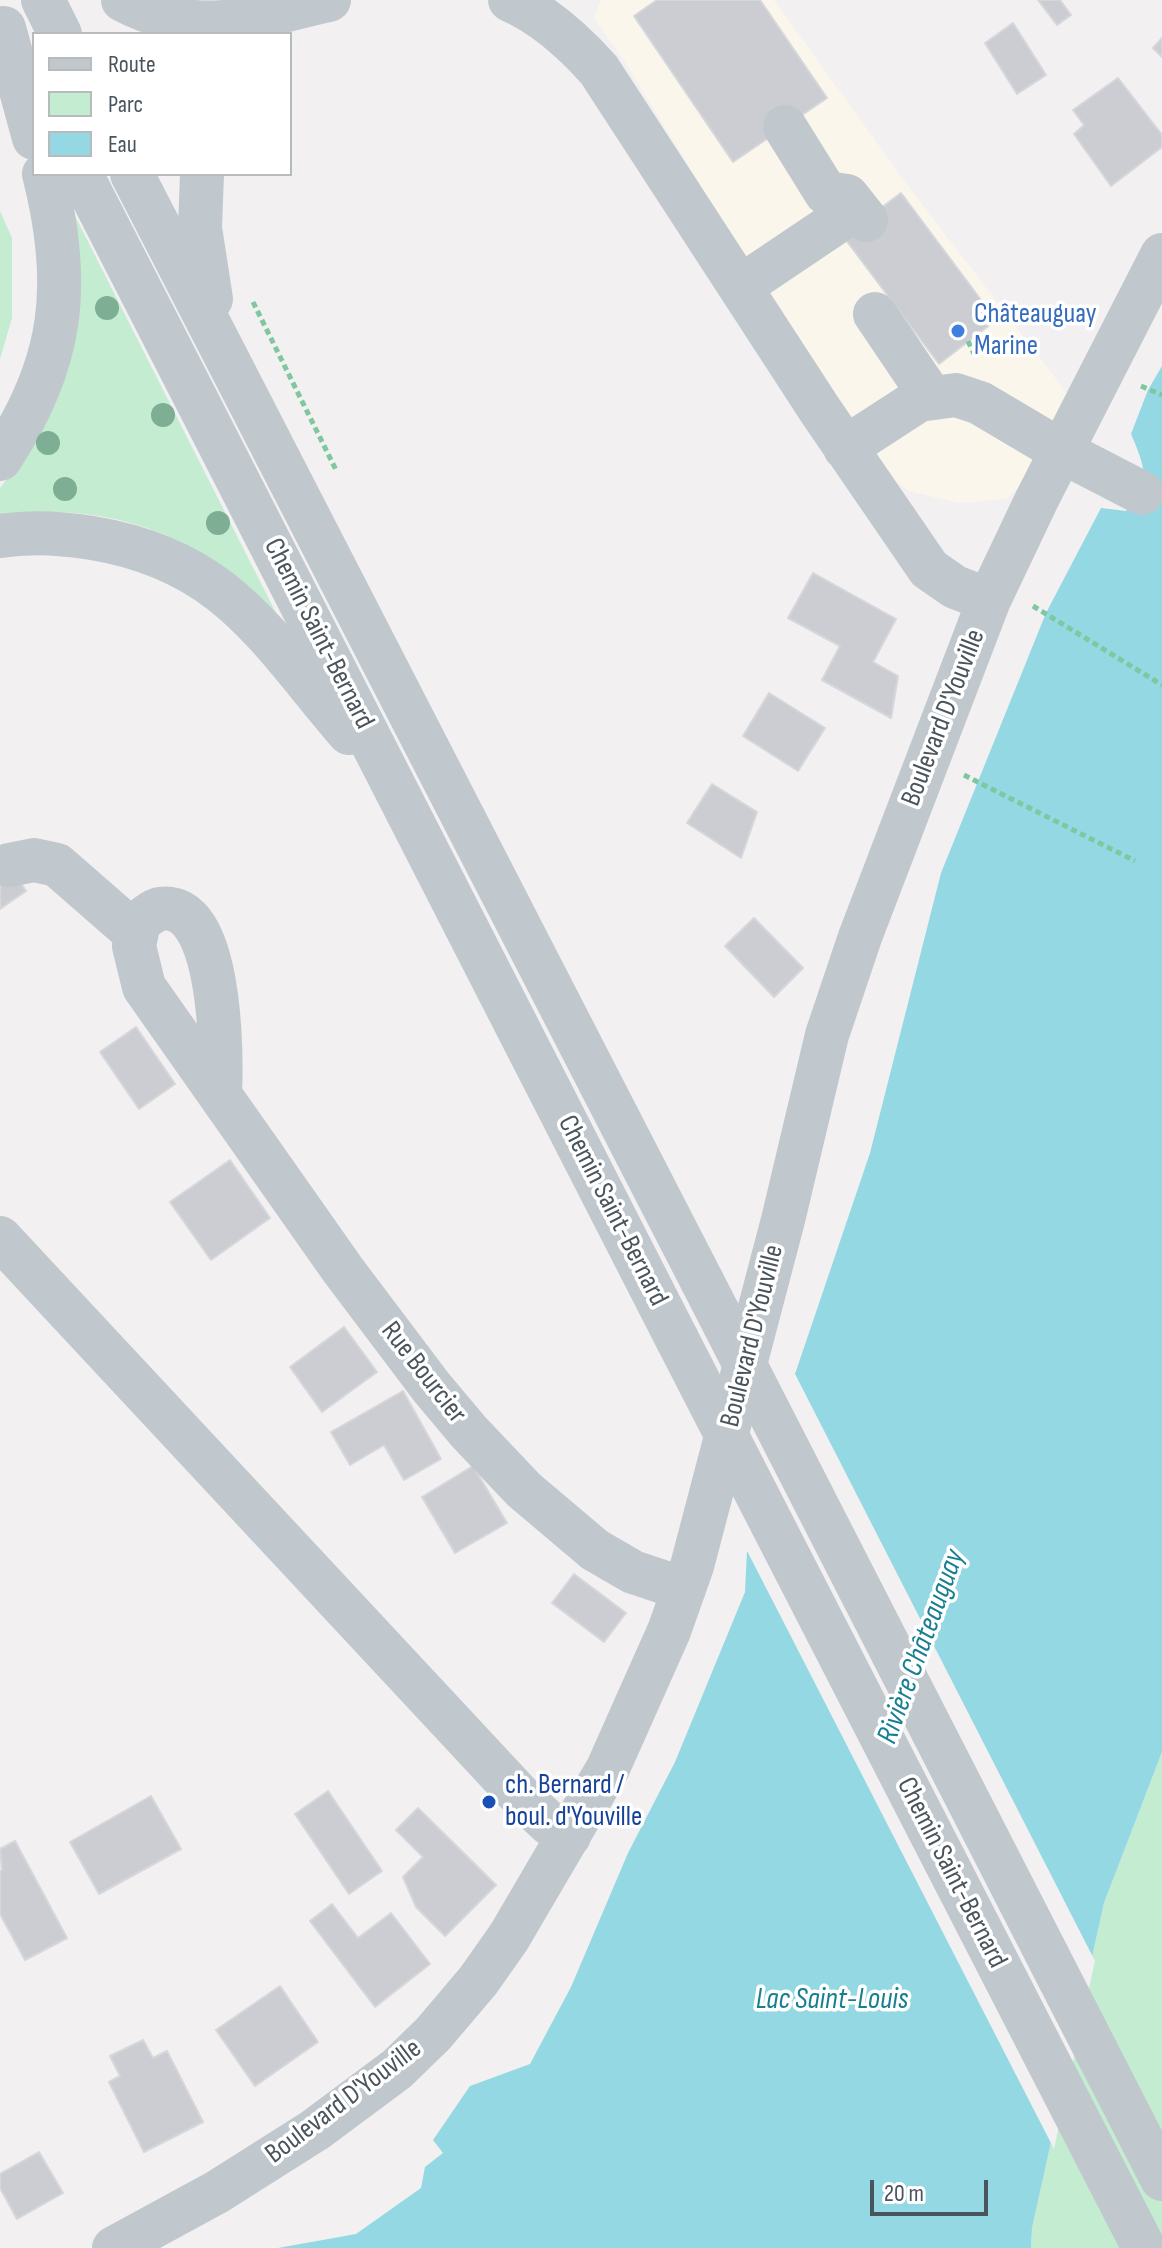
<!DOCTYPE html>
<html>
<head>
<meta charset="utf-8">
<style>
  body { margin:0 }
  #map { position:relative; width:1162px; height:2248px; overflow:hidden; background:#f2f0f0; font-family:"Sofia Sans Condensed",sans-serif }
  canvas { display:block }
  .legend { position:absolute; left:32px; top:32px; width:260px; height:144px; box-sizing:border-box; background:#fff; border:2px solid #b7bbbe; margin:0; padding:10px 14px; list-style:none; font-size:24px; color:#4a545c }
  .legend li { display:flex; align-items:center; gap:16px; height:40px }
  .legend b { width:40px; border:2px solid #b7bbbe }
  .scale { position:absolute; left:870px; top:2180px; width:118px; height:36px; box-sizing:border-box; border:4px solid #4a545c; border-top:0; padding-left:10px; font-size:24px; line-height:28px; white-space:nowrap; color:#4a545c; -webkit-text-stroke:6px #fff; paint-order:stroke }
</style>
</head>
<body>
<div id="map">
<canvas width="1162" height="2248"></canvas>
<ul class="legend">
<li><b style="height:10px;background:#c0c8ce"></b>Route</li>
<li><b style="height:22px;background:#c3ecd0"></b>Parc</li>
<li><b style="height:22px;background:#94d8e4"></b>Eau</li>
</ul>
<div class="scale">20 m</div>
</div>
<script>
const ctx = document.querySelector('canvas').getContext('2d');
ctx.lineJoin = 'round';
function paint(path, color) { ctx.fillStyle = color; ctx.fill(path, 'evenodd'); }
function stroke(path, color, width, dash) { ctx.strokeStyle = color; ctx.lineWidth = width; ctx.lineCap = dash ? 'butt' : 'round'; ctx.setLineDash(dash || []); ctx.stroke(path); }
function label(font, color, halo, rows, align = 'center') {
  ctx.font = font + ' "Sofia Sans Condensed",sans-serif'; ctx.lineWidth = 7; ctx.setLineDash([]); ctx.textBaseline = 'middle'; ctx.strokeStyle = halo; ctx.fillStyle = color; for (const [text, x, y, turn = 0] of rows) {
    ctx.save(); ctx.translate(x, y); ctx.rotate((+turn || 0) * Math.PI / 180); ctx.textAlign = isNaN(turn) ? turn : align; if (halo) ctx.strokeText(text, 0, 0); ctx.fillText(text, 0, 0); ctx.restore();
  }
}
const commercial = new Path2D(`
  M601 0H774L908 186 1070 397 1022 484 1006 499 958 503 909 491 889 477 756 276 625 62 594 18Z`);
const green = new Path2D(`
  M0 211 12 238V318L0 359Z
  M74 214 278 617C253 596 229 571 202 554 140 516 71 506 0 515V488L17 466Z
  M1162 1752V2248H1031L1032 2228 1104 1903Z`);
const water = new Path2D(`
  M1162 366V1752L1104 1903 1032 2228 1031 2248H278L356 2234 421 2188 425 2167 443 2153 433 2140 470 2086 530 2064 571 1987 628 1853 675 1762 745 1592 747 1551 795 1374 870 1153 941 873 1046 613 1101 508 1126 511C1152 482 1145 467 1131 434L1148 390Z`);
const pier = new Path2D(`
  M792 1368 1095 1961 1054 2149 744 1545Z`);
const building = new Path2D(`
  M657 0H760L827 98 733 162 634 16Z
  M1038 0H1060L1071 15 1057 25Z
  M1013 23 1046 75 1017 94 985 43Z
  M1162 38V57L1153 48Z
  M1118 78 1162 135V147L1111 186 1074 134 1084 125 1073 110Z
  M901 193 996 320 939 364 843 236Z
  M813 573 896 619 873 662 898 676 891 718 822 680 840 646 788 618Z
  M769 693 825 728 798 771 743 736Z
  M712 784 757 812 741 858 687 823Z
  M0 852 26 891 0 909Z
  M754 918 803 968 774 997 725 946Z
  M136 1027 175 1084 139 1109 100 1052Z
  M230 1160 270 1218 211 1260 170 1202Z
  M344 1327 377 1372 322 1412 290 1367Z
  M403 1391 441 1459 404 1480 384 1445 350 1465 331 1432Z
  M473 1466 507 1523 455 1553 422 1497Z
  M574 1574 626 1613 604 1642 552 1603Z
  M328 1791 382 1871 349 1894 295 1814Z
  M151 1796 181 1849 99 1894 70 1842Z
  M418 1808 496 1885 445 1936 416 1907 403 1877 423 1857 396 1830Z
  M15 1841 67 1938 25 1960 0 1914V1871L2 1870 0 1849Z
  M332 1904 358 1938 391 1913 430 1964 375 2007 310 1921Z
  M280 1986 318 2042 255 2086 216 2030Z
  M143 2040 153 2058 167 2051 203 2122 144 2152 109 2082 120 2076 110 2056Z
  M39 2152 63 2193 17 2219 0 2188V2174Z`);
const path = new Path2D(`
  M253 302 337 472
  M968 341 974 354 971 358
  M1141 386 1162 395
  M1033 606 1162 685
  M964 775 1135 861`);
const minor = new Path2D(`
  M43 0 60 34
  M123 0C202 41 250 17 329 0
  M510 0C545 15 574 42 599 70L820 410 929 569 955 587 989 600
  M4 28 34 138
  M785 127 826 193 847 196 866 220
  M81 174 677 1339
  M132 174 702 1281
  M202 174 200 228 211 299
  M740 287 856 209
  M875 314 931 397
  M845 448 919 400 956 395 980 403 1061 451 1142 493
  M0 459C64 363 72 284 44 174
  M0 536C31 531 61 533 92 538 227 560 267 638 349 733
  M9 865 34 860 57 865 136 934
  M220 1093C222 1055 222 898 160 909 153 910 145 918 139 922L134 946 144 987 343 1270 432 1388 469 1432 524 1490 595 1550 633 1572 684 1589
  M0 1238 523 1799 550 1824 569 1836
  M114 2248 217 2192 315 2130 397 2069 433 2034 478 1981 509 1937 608 1768 669 1631 692 1566 783 1220 827 1035 860 937 989 600 1037 499 1162 255`);
const minorBridge = new Path2D(`
  M702 1281 1162 2179
  M677 1339 1144 2248`);
const trees = [
  [107,308],
  [163,415],
  [48,443],
  [65,489],
  [218,523]
];
const markers = [
  [958,331,8,"#3f7fe0"],
  [489,1802,8,"#1a4fb4"]
];
const shopNames = [
  ["Châteauguay",974,315],
  ["Marine",974,347]
];
const streetNames = [
  ["Chemin Saint-Bernard",318,634,63],
  ["Boulevard D'Youville",944,718,-69],
  ["Chemin Saint-Bernard",612,1211,63],
  ["Boulevard D'Youville",753,1336,-76],
  ["Rue Bourcier",423,1373,52],
  ["Chemin Saint-Bernard",951,1873,63],
  ["Boulevard D'Youville",344,2102,-37]
];
const transitNames = [
  ["ch. Bernard /",505,1786],
  ["boul. d'Youville",505,1818]
];
const waterNames = [
  ["Rivière Châteauguay",922,1647,-70],
  ["Lac Saint-Louis",832,2000]
];
paint(commercial, '#fbf6ec');
paint(green, '#c3ecd0');
paint(water, '#94d8e4');
paint(pier, '#f2f0f0');
paint(building, '#cbcdd2');
stroke(building, '#d5d7db', 2);
stroke(path, '#7ec79f', 5, [6, 4]);
stroke(minor, '#c0c8ce', 44);
stroke(minorBridge, '#c0c8ce', 44);
ctx.fillStyle = '#7eae93';
for (const [x, y] of trees) { ctx.beginPath(); ctx.arc(x, y, 12, 0, 2 * Math.PI); ctx.fill(); }
for (const [x, y, r, color] of markers) { const dot = new Path2D(); dot.arc(x, y, r, 0, 2 * Math.PI); ctx.fillStyle = color; ctx.fill(dot); stroke(dot, '#fff', 3); }
label('28px', '#366cbe', '#fff', shopNames, 'left');
label('28px', '#4a545c', '#fff', streetNames);
label('28px', '#164399', '#fff', transitNames, 'left');
label('italic 30px', '#187f91', '#fff', waterNames);
</script>
</body>
</html>
